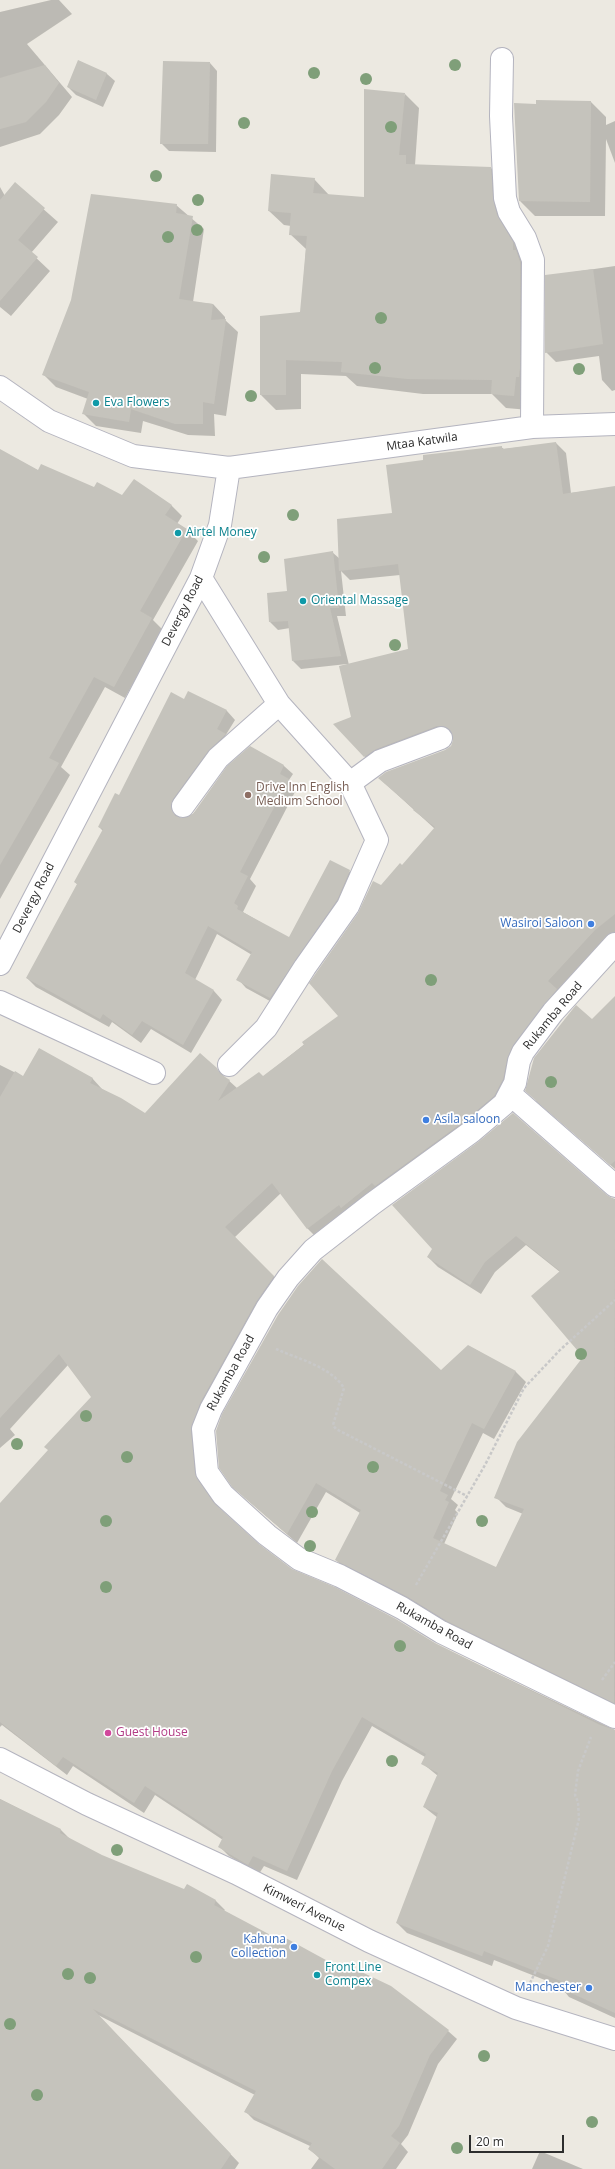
<!DOCTYPE html>
<html>
<head>
<meta charset="utf-8">
<style>
  body { margin:0 }
  #map { position:relative; width:615px; height:2169px; overflow:hidden; background:#ece9e1; font-family:"Open Sans",sans-serif }
  canvas { display:block }
  .scale { position:absolute; left:469px; top:2135px; width:95px; height:18px; box-sizing:border-box; border:2px solid #2d2d2d; border-top:0; padding-left:5px; font-size:12px; line-height:14px; white-space:nowrap; color:#2d2d2d; -webkit-text-stroke:3px #fff; paint-order:stroke }
</style>
</head>
<body>
<div id="map">
<canvas width="615" height="2169"></canvas>
<div class="scale">20 m</div>
</div>
<script>
const ctx = document.querySelector('canvas').getContext('2d');
ctx.lineJoin = 'round';
function paint(path, color) { ctx.fillStyle = color; ctx.fill(path, 'evenodd'); }
function stroke(path, color, width, dash) { ctx.strokeStyle = color; ctx.lineWidth = width; ctx.lineCap = dash ? 'butt' : 'round'; ctx.setLineDash(dash || []); ctx.stroke(path); }
function label(font, color, halo, rows, align = 'center') {
  ctx.font = font + ' "Open Sans",sans-serif'; ctx.lineWidth = 3.5; ctx.setLineDash([]); ctx.textBaseline = 'middle'; ctx.strokeStyle = halo; ctx.fillStyle = color; for (const [text, x, y, turn = 0] of rows) {
    ctx.save(); ctx.translate(x, y); ctx.rotate((+turn || 0) * Math.PI / 180); ctx.textAlign = isNaN(turn) ? turn : align; if (halo) ctx.strokeText(text, 0, 0); ctx.fillText(text, 0, 0); ctx.restore();
  }
}
const shadow = new Path2D(`
  M51 0H59L72 14 27 44 72 97 59 115 40 134 0 147V12Z
  M79 61 107 74 115 81 103 107 76 95 68 87Z
  M210 63 217 71 216 152 169 151 161 143Z
  M405 94 419 108 415 165 491 168 505 183 527 258 529 410 506 408 492 394H423L357 386 346 376 301 374V409L276 410 261 395V317L301 313 306 249 290 234 291 226 284 225 269 211 314 179 329 195 365 198Z
  M591 102 606 117V125L615 121V163L606 139 605 216H535L520 201 537 105Z
  M15 184 58 222 31 253 50 271 11 316 0 307V187L5 196Z
  M176 205 204 229 193 302 213 304 225 317V320L238 332 226 416 214 414 215 436 188 435 143 421 141 433 96 426 84 414 88 399 56 387 43 374Z
  M615 266V390L612 391 602 380 599 356 556 362 546 352V276Z
  M556 443 566 453 571 493 615 487V948H597L557 991 566 1000 513 1089 318 1239 308 1229 281 1193 235 1237 284 1287 210 1413 204 1484 221 1511 258 1545 291 1570 435 1644 615 1730V2018L569 1997 560 1986 494 1960 492 1966 407 1933 397 1923 438 1818 424 1807 438 1776 422 1763 425 1757 372 1726 342 1781 297 1880 264 1866 259 1874 229 1856 219 1846 223 1840 155 1795 144 1813 73 1766 67 1775 2 1725 0 1727V1504L49 1450 93 1397 68 1365 10 1429 15 1435 0 1448V1065L24 1077 92 1078 102 1089 145 1114 216 1069 237 1088 263 1077 340 1016 381 887 402 866 435 829 379 778 446 751 452 746 454 740 453 735 447 736 375 767 335 725 352 717 347 664 301 669 293 661 290 628 278 630 270 622 289 592 332 552 340 559 393 514 424 461 501 447 504 449ZM341 571 350 580 400 575 410 649 349 665 337 616H346Z
  M0 450 39 471 123 497 171 505 182 516 177 524 186 529 198 541 153 620 163 630 125 698 105 687 61 767 70 775 0 899Z
  M189 693 227 711 235 720 181 808 180 819 193 814 250 748 284 766 293 774 289 780 297 788 250 879 256 886 243 912 289 939 350 871 358 880 279 1006 246 988 238 979 252 955 217 934 195 980 214 991 222 1000 191 1053 151 1029 141 1043 112 1022 109 1027 36 987 27 978 78 885 75 882 103 831 99 827Z
  M615 997V1169L536 1101 592 1020Z
  M606 1196 615 1199V1707L458 1631 346 1570 336 1560 360 1513 326 1492 297 1543 244 1497 441 1372 469 1346 516 1372 526 1382 494 1439 483 1433 451 1499 458 1505 455 1510 458 1513 444 1544 496 1568 523 1514 506 1507 496 1497 585 1357 560 1272 526 1245 495 1272 481 1294 438 1267 428 1257Z
  M0 1799 61 1830 70 1839 102 1856 184 1891 187 1885 216 1901 225 1910 224 1911 448 2031 457 2039 438 2064 408 2135 401 2144 408 2152 396 2169H311L319 2158 309 2148 310 2146 254 2120 245 2111 255 2095 98 2015 239 2163 235 2169H0Z
  M540 2151 583 2169H532Z`);
const building = new Path2D(`
  M78 60 107 73 96 100 67 87Z
  M163 61 210 62 208 144H160Z
  M45 65 59 83 46 102 26 122 0 129V78Z
  M364 89 405 93 399 155H406V164L491 167 493 199 497 215 513 242V250H516L520 262V367L519 377H516L514 396 491 394 492 380 408 379 341 372 342 362 286 360V395H260V316L300 312 307 236 289 235 291 213 268 211 271 174 315 178 313 193 364 197Z
  M536 100 591 101 590 202 519 201 514 103 536 104Z
  M15 182 45 208 18 240 38 257 0 301V200Z
  M91 194 177 204 176 213 193 216 179 299 213 304 211 320 226 319 214 404 203 402V424H175L131 409 129 422 82 414 89 392 42 375 71 300Z
  M593 269 603 344 545 353V275Z
  M556 442 563 494 615 486V914L595 930 548 981 557 989 512 1047 507 1059 503 1079 494 1096 463 1122 375 1186 372 1183 341 1208 339 1205 307 1229 272 1183 225 1227 274 1276 256 1302 200 1403 191 1430 195 1474 213 1502 259 1544 292 1569 335 1587 396 1619 435 1643 600 1725 615 1730V2013L558 1987 561 1981 484 1951 482 1956 396 1923 438 1813 423 1807 438 1773 421 1764 426 1754 362 1717 332 1771 287 1871 253 1856 248 1865 218 1847 223 1837 145 1786 134 1803 63 1757 56 1766 0 1722V1503L48 1450 44 1447 91 1397 59 1354 0 1418V1097L15 1071 23 1076 39 1048 93 1078 90 1083 121 1098 145 1113 200 1053 217 1068 220 1074 230 1080 218 1101 259 1072 263 1076 304 1045 302 1042 338 1016 309 983 358 913 373 881 381 885 400 863 402 865 435 827 413 810 414 809 378 778 386 772 445 750 451 746 453 740 449 729 443 726H437L376 749 364 757 333 724 351 717 339 666 408 649 398 564 339 571 337 519 392 513 386 465 423 460V455L502 446V449Z
  M0 449 38 470 41 464 94 487 97 482 122 495 134 479 172 505 165 515 187 529 140 611 152 618 114 687 94 677 49 758 59 763 0 865Z
  M333 551 339 608H330L341 656 292 661 288 621 269 622 267 593 287 591 284 559Z
  M188 691 227 710 217 729 226 734 208 751 173 799 171 805 175 816 182 818 193 814 227 766 250 746 284 765 280 774 289 779 240 872 248 876 234 903 238 906 237 909 289 937 330 860 350 870 337 900 270 998 236 980 252 952 208 926 185 973 214 990 183 1045 142 1021 132 1035 103 1014 100 1019 26 978 77 884 74 882 103 829 98 827 115 793 119 795 171 692 184 699Z
  M615 996V1161L610 1165 525 1091 534 1058 576 1005 592 1019Z
  M513 1113 607 1195 615 1200 614 1703 447 1621 408 1597 335 1560 361 1510 316 1483 287 1534 232 1487 219 1468 216 1431 222 1414 278 1315 298 1286 322 1259 441 1370 468 1345 516 1371 484 1429 472 1423 440 1491 448 1495 445 1500 449 1502 433 1538 496 1567 524 1509 494 1498 517 1442 583 1357 531 1296 560 1271 516 1236 485 1262 470 1285 427 1257 432 1249 392 1205 478 1142Z
  M0 1799 61 1829 60 1833 102 1855 184 1889 187 1884 216 1900 214 1905 280 1940 282 1936 346 1971 349 1966 391 1986 449 2030 430 2055 399 2126 391 2136 400 2143 382 2169H335L308 2149 312 2143 244 2112 256 2091 93 2009 231 2154 221 2169H0Z`);
const path = new Path2D(`
  M276 1349C298 1359 330 1366 344 1388L333 1425 336 1429 467 1496
  M416 1585 485 1465 524 1388 560 1350 615 1300
  M602 1680 615 1662
  M530 1983 548 1946 579 1819 578 1802 575 1795 578 1771 591 1737`);
const minor = new Path2D(`
  M502 59 501 116 505 198 509 212 525 238 533 260 532 427
  M0 387 49 421 133 456 229 468 532 427 615 424
  M201 578 279 704 350 783 377 840 348 906 305 967 266 1028 229 1065
  M350 783 380 761 441 738
  M183 806 218 758 279 704
  M615 944 553 1012 523 1052 519 1061 515 1083 504 1104 471 1132 372 1204 313 1250 288 1278 267 1308 211 1409 203 1429 207 1472 223 1495 267 1535 299 1559 340 1576 402 1608 441 1632 615 1717
  M0 964 201 578 220 525 229 468
  M0 1002 154 1073
  M510 1094 615 1186
  M0 1759 87 1804 236 1873 369 1941 516 2008 615 2039`);
const trees = [
  [455,65],
  [314,73],
  [366,79],
  [244,123],
  [391,127],
  [156,176],
  [198,200],
  [197,230],
  [168,237],
  [381,318],
  [375,368],
  [579,369],
  [251,396],
  [293,515],
  [264,557],
  [395,645],
  [431,980],
  [551,1082],
  [581,1354],
  [86,1416],
  [17,1444],
  [127,1457],
  [373,1467],
  [312,1512],
  [106,1521],
  [482,1521],
  [310,1546],
  [106,1587],
  [400,1646],
  [392,1761],
  [117,1850],
  [196,1957],
  [68,1974],
  [90,1978],
  [10,2024],
  [484,2056],
  [37,2095],
  [592,2122],
  [457,2148]
];
const markers = [
  [96,403,4,"#0f9aa8"],
  [178,533,4,"#0f9aa8"],
  [303,601,4,"#0f9aa8"],
  [248,795,4,"#8d6e63"],
  [591,924,4,"#3f7fe0"],
  [426,1120,4,"#3f7fe0"],
  [108,1733,4,"#d1479c"],
  [294,1947,4,"#3f7fe0"],
  [317,1975,4,"#0f9aa8"],
  [589,1988,4,"#3f7fe0"]
];
const cultureNames = [
  ["Eva Flowers",104,403],
  ["Airtel Money",186,533],
  ["Oriental Massage",311,601],
  ["Front Line",325,1968],
  ["Compex",325,1982]
];
const streetNames = [
  ["Mtaa Katwila",422,442,-8],
  ["Devergy Road",183,611,-63],
  ["Devergy Road",34,898,-63],
  ["Rukamba Road",553,1016,-50],
  ["Rukamba Road",231,1373,-61],
  ["Rukamba Road",434,1626,29],
  ["Kimweri Avenue",304,1908,27]
];
const educationNames = [
  ["Drive Inn English",256,788],
  ["Medium School",256,802]
];
const shopNames = [
  ["Wasiroi Saloon",583,924],
  ["Asila saloon",434,1120,"left"],
  ["Kahuna",286,1940],
  ["Collection",286,1954],
  ["Manchester",581,1988]
];
const hotelNames = [
  ["Guest House",116,1733]
];
paint(shadow, '#0003');
paint(building, '#c5c3bc');
stroke(minor, '#b4b4bf', 24);
stroke(path, '#c8c8c8', 2.5, [3, 2]);
stroke(minor, '#fff', 22);
ctx.fillStyle = '#7f9f79';
for (const [x, y] of trees) { ctx.beginPath(); ctx.arc(x, y, 6, 0, 2 * Math.PI); ctx.fill(); }
for (const [x, y, r, color] of markers) { const dot = new Path2D(); dot.arc(x, y, r, 0, 2 * Math.PI); ctx.fillStyle = color; ctx.fill(dot); stroke(dot, '#fff', 1.5); }
label('12px', '#0d838f', '#fff', cultureNames, 'left');
label('12px', '#2d2d2d', '#fff', streetNames);
label('12px', '#785e54', '#fff', educationNames, 'left');
label('12px', '#366cbe', '#fff', shopNames, 'right');
label('12px', '#b23c85', '#fff', hotelNames, 'left');
</script>
</body>
</html>
